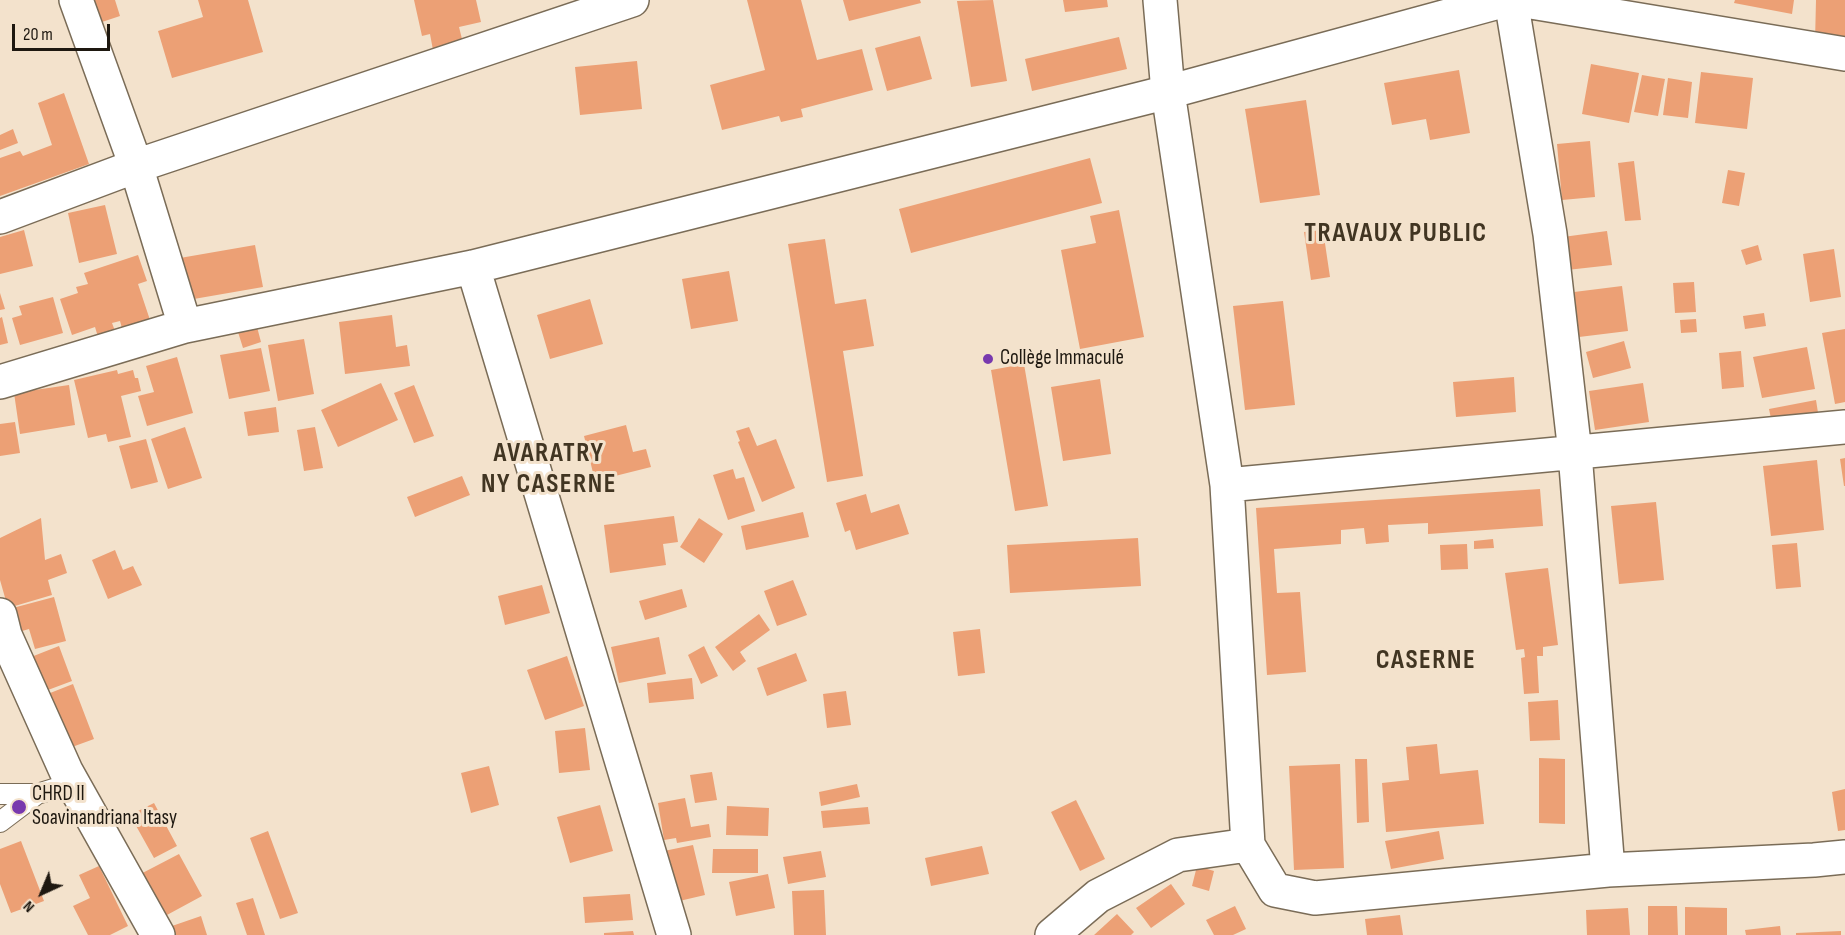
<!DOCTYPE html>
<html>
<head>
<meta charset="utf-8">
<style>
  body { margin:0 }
  #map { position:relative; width:1845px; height:935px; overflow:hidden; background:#f3e2cc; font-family:"Sofia Sans Condensed",sans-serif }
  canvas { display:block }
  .north { position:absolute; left:12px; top:863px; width:60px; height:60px; -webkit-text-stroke:4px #f3e2cc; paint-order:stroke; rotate:224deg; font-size:16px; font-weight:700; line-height:24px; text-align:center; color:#1e1810 }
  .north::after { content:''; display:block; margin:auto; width:21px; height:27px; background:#1e1810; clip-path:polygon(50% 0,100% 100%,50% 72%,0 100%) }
  .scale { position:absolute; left:12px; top:24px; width:98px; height:27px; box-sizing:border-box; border:3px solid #1e1810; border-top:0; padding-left:8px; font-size:18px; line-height:21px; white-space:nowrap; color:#1e1810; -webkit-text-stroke:4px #f3e2cc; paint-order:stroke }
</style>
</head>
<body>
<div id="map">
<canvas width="1845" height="935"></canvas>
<div class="north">N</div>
<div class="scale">20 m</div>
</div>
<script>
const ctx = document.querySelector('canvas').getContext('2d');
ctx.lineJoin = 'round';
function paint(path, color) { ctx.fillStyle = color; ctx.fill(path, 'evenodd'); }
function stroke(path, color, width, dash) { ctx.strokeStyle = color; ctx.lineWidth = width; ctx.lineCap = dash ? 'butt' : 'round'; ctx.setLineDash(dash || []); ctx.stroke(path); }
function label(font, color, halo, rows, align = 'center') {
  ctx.font = font + ' "Sofia Sans Condensed",sans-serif'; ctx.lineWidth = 6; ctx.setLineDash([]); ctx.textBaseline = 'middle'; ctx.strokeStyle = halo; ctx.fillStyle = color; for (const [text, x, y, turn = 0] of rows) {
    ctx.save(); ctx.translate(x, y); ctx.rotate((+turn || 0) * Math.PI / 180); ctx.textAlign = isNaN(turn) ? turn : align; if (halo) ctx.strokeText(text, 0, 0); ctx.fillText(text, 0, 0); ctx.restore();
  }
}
const building = new Path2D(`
  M82 0H115L120 16 90 26Z
  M198 0H248L263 52 172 78 158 31 203 17Z
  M414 0H476L481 22 459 27 463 43 433 50 430 34 422 36Z
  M747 0H801L817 60 862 49 873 90 801 109 803 117 781 122 779 116 722 130 710 85 765 70Z
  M843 0H920L921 3 849 21Z
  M993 0 1007 81 971 87 957 1Z
  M1063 0H1107L1108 7 1065 12Z
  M1735 0H1794L1792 14 1734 3Z
  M1816 0H1845V43L1815 42Z
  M920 36 932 79 887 91 875 48Z
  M1119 37 1127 69 1032 91 1025 59Z
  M637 61 642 109 580 115 575 67Z
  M1591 64 1639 73 1629 123 1582 114Z
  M1459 70 1470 133 1430 140 1426 119 1392 125 1384 83Z
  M1701 72 1753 78 1747 129 1695 123Z
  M1642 75 1665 79 1658 116 1634 112Z
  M1668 78 1692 82 1688 118 1663 115Z
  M64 93 89 164 0 196V158L20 151 23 156 52 145 38 103Z
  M1306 100 1320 195 1260 203 1245 109Z
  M13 129 18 143 0 150V135Z
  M1590 141 1595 197 1562 200 1557 144Z
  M1090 158 1102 203 911 253 899 209Z
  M1634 161 1641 220 1625 221 1618 163Z
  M1728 170 1745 173 1739 206 1722 203Z
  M105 205 117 254 79 263 68 213Z
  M1119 210 1144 337 1080 349 1061 250 1096 243 1090 216Z
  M24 230 33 266 0 274V237Z
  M1323 230 1330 277 1311 280 1304 232Z
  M1607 231 1612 265 1567 270 1563 237Z
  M825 239 835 304 866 299 874 346 843 351 863 476 827 482 788 244Z
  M255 245 263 287 188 300 180 258Z
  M1758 245 1762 260 1746 265 1741 250Z
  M1834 249 1841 297 1810 302 1803 254Z
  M138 255 147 281 138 284 151 323 123 332 120 321 112 323 115 331 98 337 95 327 72 335 60 299 78 293 76 287 88 284 84 273Z
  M729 271 738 321 691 329 682 279Z
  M1694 282 1696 312 1675 313 1673 283Z
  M1622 286 1628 331 1579 337 1574 292Z
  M0 293 5 309 0 310Z
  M53 297 63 333 20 345 12 318 22 315 19 306Z
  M590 299 603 344 550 359 537 315Z
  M1283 301 1295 405 1245 410 1233 306Z
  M1764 313 1766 326 1745 329 1743 316Z
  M392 315 396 347 407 345 410 366 345 374 339 322Z
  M2 317 8 343 0 345V318Z
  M1696 319 1697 332 1681 333 1680 320Z
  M257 327 261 342 243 348 238 332Z
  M1845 329V402L1835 404 1822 333Z
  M304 339 314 394 278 401 268 345Z
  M1624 341 1631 368 1593 378 1586 352Z
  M1807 347 1815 389 1762 398 1753 357Z
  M261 348 270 391 229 399 220 355Z
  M1741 351 1744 387 1722 389 1719 353Z
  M177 357 193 413 147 426 138 396 154 392 146 366Z
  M1024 364 1048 506 1015 511 991 370Z
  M117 370 118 374 133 370 135 378H138L141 391 121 396 131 437 108 442 106 434 88 438 74 380Z
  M1514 377 1516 412 1456 417 1453 382Z
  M1100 379 1111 454 1063 461 1051 387Z
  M381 383 398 420 338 447 321 410Z
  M1643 383 1649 422 1595 430 1589 391Z
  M69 385 75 425 20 434 14 393Z
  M414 385 434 436 414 443 394 393Z
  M1816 400 1819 419 1773 428 1769 409Z
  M276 407 279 432 248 436 244 412Z
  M15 422 20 453 0 456V424Z
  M626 425 633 452 646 449 651 467 595 481 584 436Z
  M185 427 202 478 168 489 151 439Z
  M315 427 323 468 304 471 297 430Z
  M749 427 757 446 776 439 795 488 762 502 738 442 740 441 736 431Z
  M146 439 158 482 131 489 119 446Z
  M1845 458V486H1844L1840 459Z
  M1817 460 1824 530 1771 536 1763 466Z
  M733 469 736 479 744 477 755 511 728 520 713 475Z
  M462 476 470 495 415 517 407 497Z
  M1540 489 1543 526 1428 534V523L1388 525 1389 542 1366 544 1364 528 1341 530V544L1274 549 1277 593 1300 592 1306 672 1267 675 1256 508Z
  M866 494 871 513 899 504 909 534 856 550 850 530 845 532 836 503Z
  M1656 502 1664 580 1619 584 1611 506Z
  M803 512 809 537 746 550 741 526Z
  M674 516 678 542 663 544 666 565 610 573 604 525Z
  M41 518 45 560 61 554 67 573 48 580 52 595 8 608 0 580V538Z
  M699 518 723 534 704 563 680 547Z
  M1138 538 1141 586 1010 593 1007 545Z
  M1493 539 1494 548 1474 549V541Z
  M1797 543 1801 587 1776 589 1772 545Z
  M1467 544 1468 569 1441 570 1440 545Z
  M115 550 123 570 133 566 142 585 108 599 92 560Z
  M1548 568 1558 645 1543 647V656H1537L1539 693 1524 694 1521 658 1525 657 1524 649 1516 650 1505 573Z
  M793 580 807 615 777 626 764 591Z
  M542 585 550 613 505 625 498 596Z
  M682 589 687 607 645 620 639 601Z
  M54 597 66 641 35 649 29 629 15 633 9 609Z
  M759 614 770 630 740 652 746 661 733 671 715 647Z
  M980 629 985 673 958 676 953 632Z
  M659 637 666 674 619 683 611 647Z
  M59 646 72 681 40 693 26 659Z
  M704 646 718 676 701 684 688 655Z
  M796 653 807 681 767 696 757 668Z
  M567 656 584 706 545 720 527 670Z
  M692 678 694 699 649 703 647 683Z
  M73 684 94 739 61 751 40 697Z
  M846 691 851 725 827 728 823 694Z
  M1558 700 1560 740 1530 741 1528 702Z
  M585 728 590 770 559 773 555 731Z
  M1437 744 1440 774 1478 770 1484 824 1386 832 1382 783 1409 780 1406 747Z
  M1539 758 1565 759V824L1539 823Z
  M1355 759H1367L1369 822 1357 823Z
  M1340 764 1344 868 1294 870 1289 766Z
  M489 766 499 805 471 813 461 773Z
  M712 772 717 800 695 803 690 775Z
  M857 784 860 797 821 806 819 792Z
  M1845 789V830L1838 831 1832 792Z
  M685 798 691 827 709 824 711 837 677 843 676 838 664 840 658 803Z
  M1076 800 1105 859 1080 871 1051 812Z
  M154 803 177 846 154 858 130 815Z
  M600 805 613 851 570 863 557 817Z
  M727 806 769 808 768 836 726 835Z
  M868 807 870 824 823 828 821 811Z
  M268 831 298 913 280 919 250 838Z
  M1439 831 1444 859 1391 869 1385 841Z
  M21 841 44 901 11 913 0 884V849Z
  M693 845 705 895 675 902 664 851Z
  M982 846 989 874 931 886 925 858Z
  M713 849H758V873H712Z
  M821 851 826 877 788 884 783 857Z
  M179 854 202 896 154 922 131 879Z
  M99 866 128 926 110 935H88L73 906 90 898 79 875Z
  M1197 866 1214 871 1209 891 1192 886Z
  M768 874 775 908 736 916 729 882Z
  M1171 884 1185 904 1151 928 1136 908Z
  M824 890 826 935H794L792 891Z
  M630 894 633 920 585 923 583 897Z
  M253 898 265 935H247L236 903Z
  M1235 906 1246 929 1233 935H1214L1206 920Z
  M1648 906H1677L1678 935H1648Z
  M1685 907 1727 908V935H1685Z
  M1628 908 1630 935H1587L1586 910Z
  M1117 914 1134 932 1131 935H1094Z
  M1400 915 1403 935H1367L1365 919Z
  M201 916 207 935H175L172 926Z
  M1780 926 1781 935H1746L1745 930Z
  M633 931 634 935H604V933Z
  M1841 931V935H1796V933Z`);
const service = new Path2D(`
  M0 794H37L73 783
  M0 822 37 794`);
const minor = new Path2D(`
  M76 0 136 166 185 326
  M1160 0 1168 92 1227 485 1248 845 1275 890 1315 898 1608 870 1814 860 1845 857
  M1511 0 1550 234 1575 453 1608 870
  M1519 0 1845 54
  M0 217 136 166 632 0
  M473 267 674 935
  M0 382 185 326 473 267 1168 92 1506 0
  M1227 485 1845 427
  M0 615 5 635 66 771 158 935
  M1052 935 1098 896 1178 855 1248 845`);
const markers = [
  [988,359,6,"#7839ae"],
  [19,807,8,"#7839ae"]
];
const poiNames = [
  ["Collège Immaculé",1000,359],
  ["CHRD II",32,795],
  ["Soavinandriana Itasy",32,819]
];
const districtNames = [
  ["TRAVAUX PUBLIC",1396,234],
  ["AVARATRY",549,454],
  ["NY CASERNE",549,485],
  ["CASERNE",1426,661]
];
paint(building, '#eca075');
stroke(service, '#7a6c57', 22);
stroke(minor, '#7a6c57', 36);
stroke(service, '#fff', 20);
stroke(minor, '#fff', 33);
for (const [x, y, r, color] of markers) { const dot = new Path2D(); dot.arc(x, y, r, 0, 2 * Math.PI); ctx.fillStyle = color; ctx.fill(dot); stroke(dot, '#f3e2cc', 2); }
label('21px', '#1e1810', '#f3e2cc', poiNames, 'left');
ctx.letterSpacing = '1.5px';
label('bold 27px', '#413522', '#f3e2cc', districtNames);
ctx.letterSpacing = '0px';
</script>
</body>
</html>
